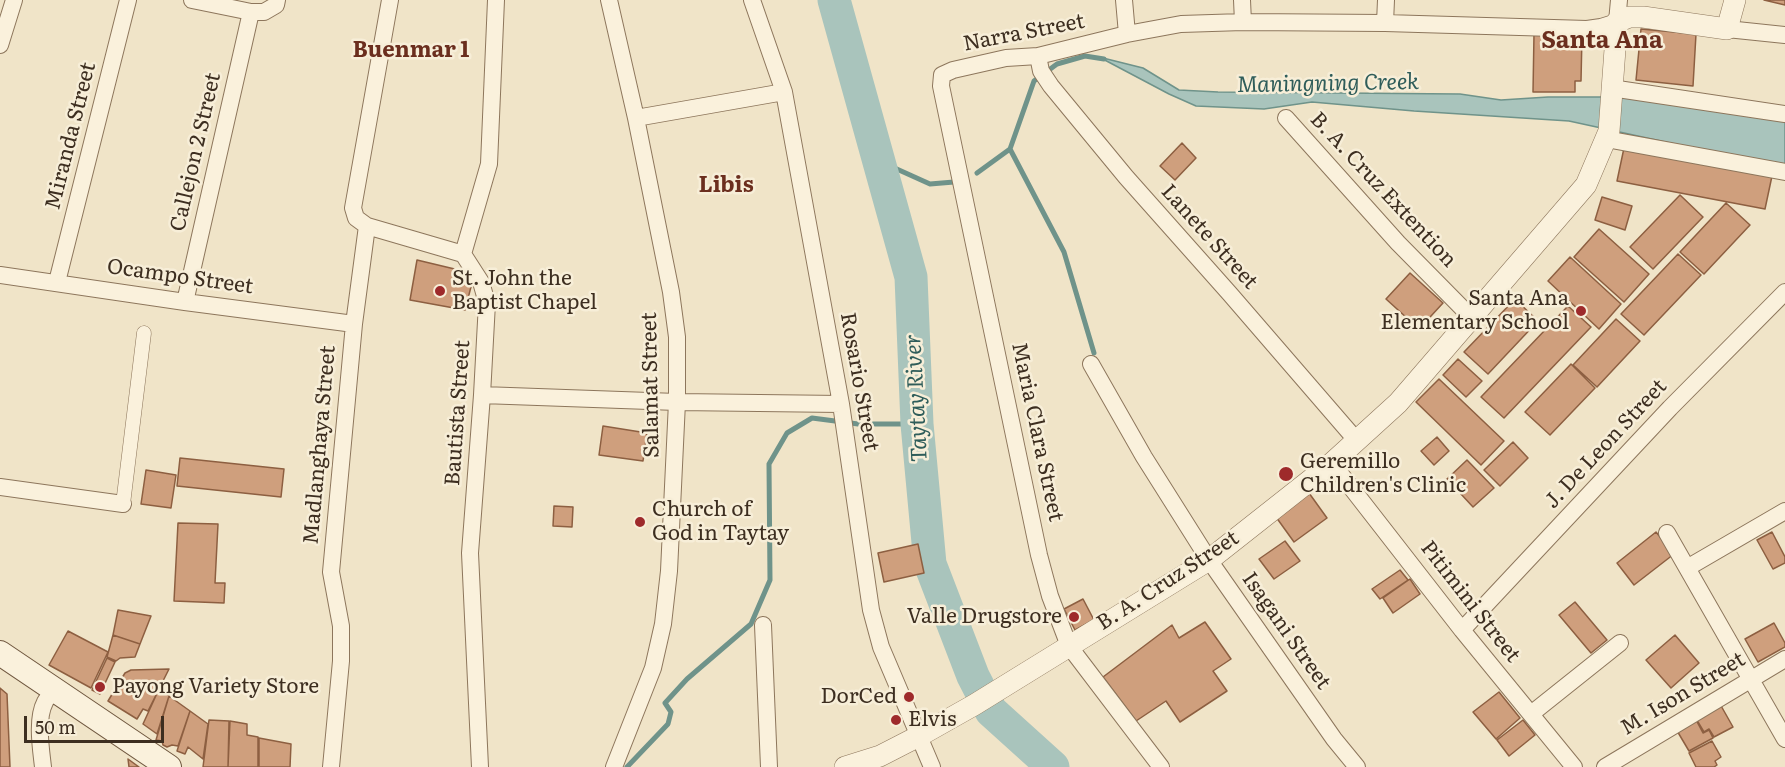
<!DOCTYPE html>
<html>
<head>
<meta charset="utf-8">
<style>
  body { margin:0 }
  #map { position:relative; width:1785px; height:767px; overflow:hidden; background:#f0e4c8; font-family:Literata,serif }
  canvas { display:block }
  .scale { position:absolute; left:24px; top:716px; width:140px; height:27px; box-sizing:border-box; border:3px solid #3d2e20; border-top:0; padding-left:8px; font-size:18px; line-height:21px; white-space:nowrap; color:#3d2e20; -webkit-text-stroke:4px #f7eed8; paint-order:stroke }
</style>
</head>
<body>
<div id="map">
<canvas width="1785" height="767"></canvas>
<div class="scale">50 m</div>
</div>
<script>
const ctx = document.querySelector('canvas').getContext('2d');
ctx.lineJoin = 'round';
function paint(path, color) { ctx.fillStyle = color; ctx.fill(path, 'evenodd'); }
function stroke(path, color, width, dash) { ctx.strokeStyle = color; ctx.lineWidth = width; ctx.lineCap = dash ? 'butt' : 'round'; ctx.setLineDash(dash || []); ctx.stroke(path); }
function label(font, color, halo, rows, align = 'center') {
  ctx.font = font + ' Literata,serif'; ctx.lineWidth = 5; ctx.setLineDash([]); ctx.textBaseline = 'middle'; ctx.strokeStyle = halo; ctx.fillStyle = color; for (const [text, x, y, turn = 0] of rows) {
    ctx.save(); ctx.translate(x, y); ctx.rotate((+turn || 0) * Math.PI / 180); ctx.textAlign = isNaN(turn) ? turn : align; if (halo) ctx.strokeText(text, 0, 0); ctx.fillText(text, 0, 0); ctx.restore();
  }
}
const water = new Path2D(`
  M1099 57 1143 68 1179 90 1218 92 1460 94 1501 100 1548 97H1629L1785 121V168L1569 121 1414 111 1312 102 1264 109 1196 106 1169 94Z`);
const stream = new Path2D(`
  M1010 149 1064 252 1094 353
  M879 161 930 184 954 182
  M977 173 1010 149 1034 81 1057 64 1085 56 1104 59
  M627 767 668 724 671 712 665 703 687 679 751 624 770 580 769 464 787 433 812 418 858 424H917`);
const river = new Path2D(`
  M834 0 911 277 917 424 930 564 973 676 991 711 1053 767`);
const building = new Path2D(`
  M1764 0H1785V5Z
  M1641 29 1696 34 1693 86 1636 80Z
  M1534 34 1582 35 1581 81H1575V92H1533Z
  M1182 143 1196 158 1175 180 1160 166Z
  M1624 148 1772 176 1765 209 1617 181Z
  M1680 195 1703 217 1653 269 1630 247Z
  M1602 197 1632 206 1625 230 1595 220Z
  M1726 203 1750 225 1704 274 1680 252Z
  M1599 229 1649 274 1624 302 1574 257Z
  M1678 254 1701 275 1644 335 1621 314Z
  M1570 257 1621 304 1599 329 1548 281Z
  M417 260 463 271 472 283 465 310 410 300Z
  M1410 273 1443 303 1419 329 1386 299Z
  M1515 299 1538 321 1488 374 1464 352Z
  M1568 306 1591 327 1504 418 1481 397Z
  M1616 319 1640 341 1597 387 1573 365Z
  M1458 359 1482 381 1466 397 1443 375Z
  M1571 364 1595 388 1550 435 1525 412Z
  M1439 379 1504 441 1481 465 1416 402Z
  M603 426 647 433 643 461 599 455Z
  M1437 437 1449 451 1434 465 1421 451Z
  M1513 442 1528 458 1500 486 1484 470Z
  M180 458 284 469 281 497 177 486Z
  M1467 460 1494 488 1473 507 1447 479Z
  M146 470 176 475 171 508 141 504Z
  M1309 493 1327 518 1294 542 1276 517Z
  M554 506 573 507 572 527 553 526Z
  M178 523 218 524 215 583H225L224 603 174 601Z
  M1656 532 1674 554 1634 585 1617 563Z
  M1772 532 1785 557V563L1773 569 1757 540Z
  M1285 541 1300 561 1274 579 1259 559Z
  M918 544 924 573 884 582 878 553Z
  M1400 570 1408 580 1380 599 1372 589Z
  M1410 579 1420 594 1393 613 1383 598Z
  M1083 599 1094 620 1075 630 1064 609Z
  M1575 602 1607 640 1591 653 1559 615Z
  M118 610 151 616 140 644 113 635Z
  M1205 622 1231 659 1213 671 1227 691 1180 722 1166 701 1136 721 1103 677 1172 625 1179 638Z
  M1774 623 1785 643V647L1758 662 1745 639Z
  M68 631 108 652 91 688 49 665Z
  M113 635 140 644 135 657 120 658 116 661 107 657Z
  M1675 635 1699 663 1671 688 1646 660Z
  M107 658 115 662 100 694 92 690Z
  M169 669 148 711 143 709 137 719 108 701 125 673 131 670Z
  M0 688 7 694 10 767H0Z
  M159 689 169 696 157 734 143 724Z
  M1499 692 1520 718 1496 739 1473 712Z
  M169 696 190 711 178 746 172 745 167 747 163 745 162 741 156 740Z
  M1720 704 1733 727 1714 737 1709 729 1704 732 1695 717Z
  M190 711 208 724 203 759 188 747 185 754 177 751Z
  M1695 718 1703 733 1709 730 1713 738 1689 751 1676 729Z
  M209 720 229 721 228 767H203Z
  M1523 720 1535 735 1509 756 1497 740Z
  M230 721 247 724V735L258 737V767H228Z
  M259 738 291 744 290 767H259Z
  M1712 741 1721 757 1715 761 1717 765 1714 767H1696L1689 753Z
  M128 759 139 767H129Z`);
const pedestrian = new Path2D(`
  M123 504 144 333`);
const minor = new Path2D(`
  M192 0 251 12H264L276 5 277 0
  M390 0 353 208 356 218 367 226 463 254
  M609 0 636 118 671 292 677 337V402L669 571 663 624 653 668 614 767
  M752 0 784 92 841 404 871 610 881 647 932 767
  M1124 0 1127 34
  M1242 0 1243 22
  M1385 23 1386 0
  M1727 29 1785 35
  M0 45 14 0
  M1038 56 1041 71 1051 86 1126 177 1230 294 1357 441
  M1611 88 1785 114
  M636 118 784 92
  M1286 118 1398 243 1471 317
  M1606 139 1785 172
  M0 275 185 302 354 324
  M57 282 128 0
  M185 302 251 12
  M1091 364 1144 457 1209 560 1334 739 1357 767
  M482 395 677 402 841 404
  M1332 463 1462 630 1574 767
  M0 487 123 504
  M1667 533 1785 739
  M1687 568 1785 511
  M763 625 769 767
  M1462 630 1670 408 1785 292
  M1531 714 1620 643
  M43 767C41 749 36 719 45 702 47 698 51 694 54 690
  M331 767 341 661V626L331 572 354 324 367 226
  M480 767 470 553 482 395 487 303 481 282 463 254 489 164 496 0
  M1161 767 1069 646 1050 596 1039 555 941 86 942 75 953 70 1006 58 1038 56 1127 34 1181 24 1243 22 1385 23 1587 29 1601 27 1617 22 1619 0
  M1605 767 1785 659`);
const tertiary = new Path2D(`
  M845 767 880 756 919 736 974 705 1209 560 1332 463 1398 403 1586 185 1609 131 1617 22 1629 17H1643L1727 29 1735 0`);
const secondary = new Path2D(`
  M0 653 169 767`);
const markers = [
  [440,291,6,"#9e2a2b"],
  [1581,311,6,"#9e2a2b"],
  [1286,474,8,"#9e2a2b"],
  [640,522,6,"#9e2a2b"],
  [1074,617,6,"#9e2a2b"],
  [100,687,6,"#9e2a2b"],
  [909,697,6,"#9e2a2b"],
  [896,720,6,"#9e2a2b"]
];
const streetNames = [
  ["Narra Street",1024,33,-11],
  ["Miranda Street",71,136,-76],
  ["Callejon 2 Street",196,152,-77],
  ["B. A. Cruz Extention",1383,190,47],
  ["Lanete Street",1209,237,48],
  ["Ocampo Street",180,277,8],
  ["Rosario Street",859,382,80],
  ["Salamat Street",651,385,-91],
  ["Bautista Street",458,413,-86],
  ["Maria Clara Street",1037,432,78],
  ["J. De Leon Street",1606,444,-47],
  ["Madlanghaya Street",320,445,-85],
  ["B. A. Cruz Street",1168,581,-33],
  ["Pitimini Street",1470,602,52],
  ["Isagani Street",1286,631,55],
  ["M. Ison Street",1683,694,-31]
];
const poiNames = [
  ["St. John the",452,279],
  ["Baptist Chapel",452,303],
  ["Santa Ana",1569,299,"right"],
  ["Elementary School",1569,323,"right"],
  ["Geremillo",1300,462],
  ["Children's Clinic",1300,486],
  ["Church of",652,510],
  ["God in Taytay",652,534],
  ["Valle Drugstore",1062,617,"right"],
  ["Payong Variety Store",112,687],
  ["DorCed",897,697,"right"],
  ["Elvis",908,720]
];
const neighbourhoodNames = [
  ["Buenmar 1",411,51],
  ["Libis",726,186]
];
const waterNames = [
  ["Maningning Creek",1328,84,-1],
  ["Taytay River",917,398,-93]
];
const quarterNames = [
  ["Santa Ana",1602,41]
];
paint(water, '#a9c4bc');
stroke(water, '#6f938a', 1.5);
stroke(stream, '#6f938a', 5);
stroke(river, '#a9c4bc', 33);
paint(building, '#cf9f7d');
stroke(building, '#8d5f41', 1.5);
stroke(pedestrian, '#8d765c', 15);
stroke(minor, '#8d765c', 18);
stroke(tertiary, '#8d765c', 22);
stroke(secondary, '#6f573f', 26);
stroke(pedestrian, '#faf1dc', 14);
stroke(minor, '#faf1dc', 16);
stroke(tertiary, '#faf1dc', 21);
stroke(secondary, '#faf1dc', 24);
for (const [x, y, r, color] of markers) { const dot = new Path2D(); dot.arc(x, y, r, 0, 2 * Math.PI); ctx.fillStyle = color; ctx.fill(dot); stroke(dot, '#f7eed8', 2); }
label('21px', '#3d2e20', '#f7eed8', streetNames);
label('21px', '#3d2e20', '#f7eed8', poiNames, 'left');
label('bold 22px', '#6b2e1e', '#f7eed8', neighbourhoodNames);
label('italic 22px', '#2f5d5a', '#f7eed8', waterNames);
label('bold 24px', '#6b2e1e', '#f7eed8', quarterNames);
</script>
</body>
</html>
